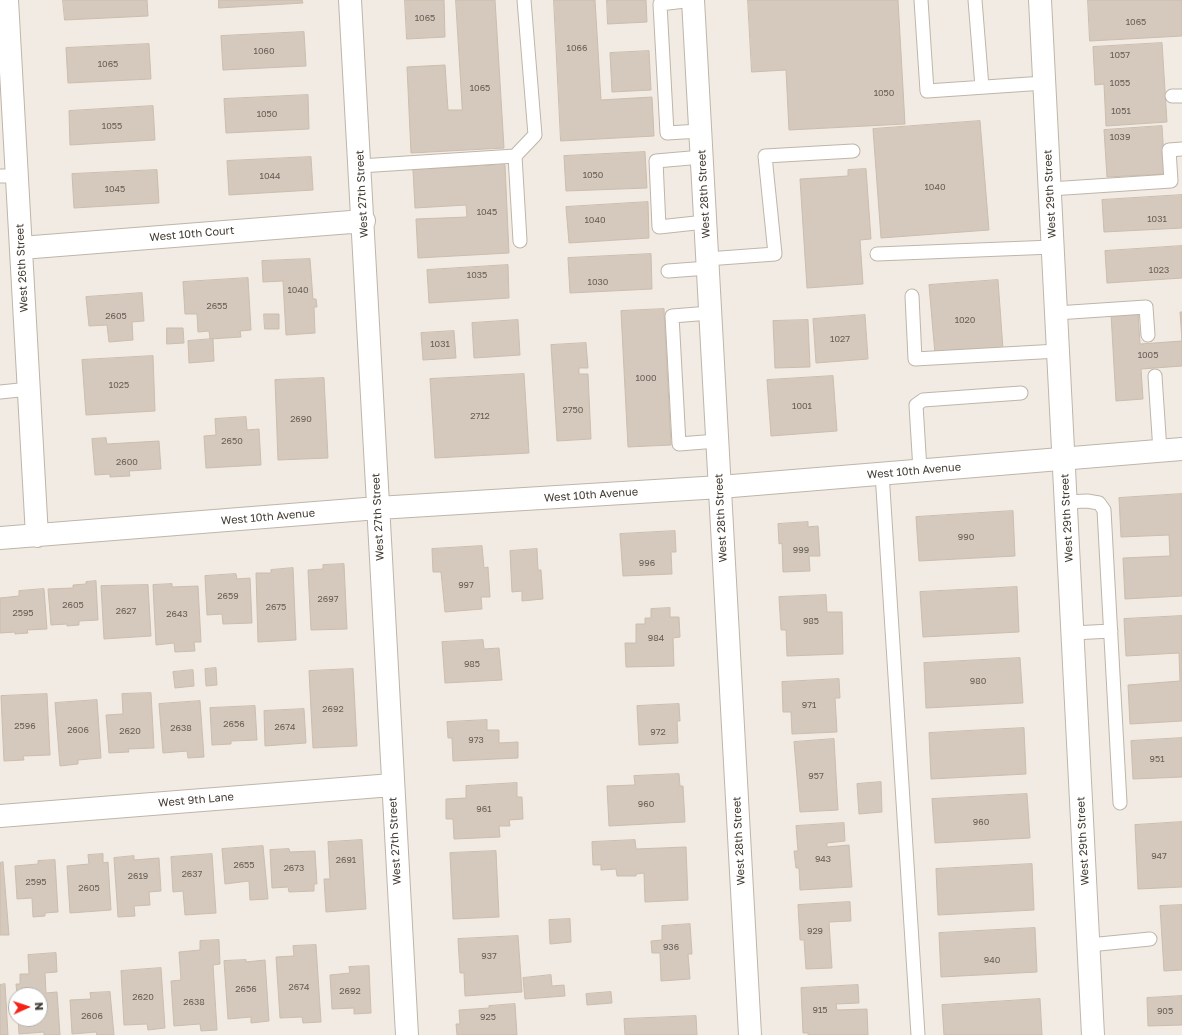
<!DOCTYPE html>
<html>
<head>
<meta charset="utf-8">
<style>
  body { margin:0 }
  #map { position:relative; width:1182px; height:1035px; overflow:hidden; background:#f1ebe3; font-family:"Golos Text",sans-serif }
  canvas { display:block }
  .north { position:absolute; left:8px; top:987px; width:40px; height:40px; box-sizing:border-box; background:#fff; border:1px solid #b3b1ad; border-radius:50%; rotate:87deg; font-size:11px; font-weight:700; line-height:16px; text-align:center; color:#423b33 }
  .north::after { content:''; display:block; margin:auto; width:14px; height:18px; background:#f42217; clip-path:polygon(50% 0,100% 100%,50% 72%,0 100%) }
</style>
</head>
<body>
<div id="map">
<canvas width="1182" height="1035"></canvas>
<div class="north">N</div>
</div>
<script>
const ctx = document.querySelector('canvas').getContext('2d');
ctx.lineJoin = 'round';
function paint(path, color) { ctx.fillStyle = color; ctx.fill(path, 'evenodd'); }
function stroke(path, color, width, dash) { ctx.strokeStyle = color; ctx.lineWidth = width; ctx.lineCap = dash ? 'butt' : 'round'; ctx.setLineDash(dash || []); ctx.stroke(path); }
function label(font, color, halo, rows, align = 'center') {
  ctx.font = font + ' "Golos Text",sans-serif'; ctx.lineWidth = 4; ctx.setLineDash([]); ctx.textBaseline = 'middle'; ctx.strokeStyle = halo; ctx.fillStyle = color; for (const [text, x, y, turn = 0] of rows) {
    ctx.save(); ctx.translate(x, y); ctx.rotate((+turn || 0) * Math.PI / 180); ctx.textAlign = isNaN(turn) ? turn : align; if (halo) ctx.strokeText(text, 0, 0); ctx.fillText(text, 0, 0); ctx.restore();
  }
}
const building = new Path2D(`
  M63 0H147L148 16 65 20Z
  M219 0H302L303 3 219 8Z
  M405 0H444L445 37 407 39Z
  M456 0H495L504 148 411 153 407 67 445 65 448 110H462Z
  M554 0H595L601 100 652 97 654 136 561 141Z
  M607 0H646L647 22 608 24Z
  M748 0H898L905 124 789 130 786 70 752 72Z
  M1088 0H1182V36L1090 41Z
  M304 32 306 66 223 70 221 36Z
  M1162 43 1167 122 1106 126 1104 84 1095 85 1093 47Z
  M149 44 151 79 68 83 66 48Z
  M649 51 651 90 612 92 610 53Z
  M308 95 309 129 226 133 224 99Z
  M153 106 155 140 70 145 69 111Z
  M980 121 989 230 881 238 873 129Z
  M1162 126 1165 174 1107 177 1104 130Z
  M645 152 647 188 566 191 564 156Z
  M311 157 313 190 229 195 227 161Z
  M505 165 509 253 418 258 416 219 467 217 466 205 415 208 413 170Z
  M866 169 871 239 860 240 863 284 807 288 800 179 848 176V170Z
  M157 170 159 203 74 208 72 174Z
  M1182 195V228L1104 232 1102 200Z
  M648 202 649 238 569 243 566 207Z
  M1182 246V278L1107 283 1105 251Z
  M651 254 652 289 570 293 568 258Z
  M310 259 313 299H316L317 307H314L315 333 286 335 283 281 263 282 262 261Z
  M508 265 509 298 429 303 427 270Z
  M248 278 251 330 240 331 241 337 210 339 209 331 198 332 197 314H185L183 282Z
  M998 280 1003 349 935 354 929 285Z
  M142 293 144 321 132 322 133 340 109 342 107 325 89 326 86 297Z
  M664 309 671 445 628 447 621 311Z
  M1138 312 1140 344 1182 341 1180 312H1182V366L1141 369 1143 399 1116 401 1111 314Z
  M264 314H279V329H265Z
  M865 315 868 359 816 363 813 319Z
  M518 320 520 355 474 358 472 323Z
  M808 320 810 367 775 368 773 321Z
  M167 328H183L184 343 167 344Z
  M454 331 456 358 423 360 421 333Z
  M213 339 214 361 189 363 188 341Z
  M586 343 588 368H579V374H588L591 439 557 441 551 345Z
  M153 356 155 411 86 415 82 360Z
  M524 374 529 453 435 458 430 379Z
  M833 376 837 431 771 436 767 380Z
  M324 378 328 458 278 460 275 380Z
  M246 417 247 430 259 429 261 465 206 468 204 436 216 435 215 419Z
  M106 438 107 444 159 441 161 469 129 471 130 476 110 477V474L95 475 92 439Z
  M1182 494V596L1125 599 1123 558 1170 556 1169 535 1121 537 1119 498Z
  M1013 511 1015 556 919 561 916 517Z
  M808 522V527L818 526 820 556H809L810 571 783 572 782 543 779 544 778 524Z
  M675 531 676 552H671L672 574 623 576 620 534Z
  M482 546 484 568 488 567 490 597H481L482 609 445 612 441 572H433L432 549Z
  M537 549 538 570H541L543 599 522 601V591L512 592 510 551Z
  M344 564 347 629 311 630 308 570 323 569V565Z
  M293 568 296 640 258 642 256 573H271V570Z
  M236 574 237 579 250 578 252 623 223 624 222 614 207 615 205 576Z
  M96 581 98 620 79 621V625L67 626V624L51 625 48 589 73 588V585L86 584V582Z
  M172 584V587L198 586 201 642H194L195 651 175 652 174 643 156 645 153 585Z
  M148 585 151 636 104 639 101 586Z
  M1017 587 1019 632 923 637 920 592Z
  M44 589 47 629 27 630 28 633 15 634V632L0 633V598L19 596V591Z
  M826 595 827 612H842L843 654 787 656 786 630H781L779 597Z
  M670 608V617H679L680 637 673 638 674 666 626 667 625 643H636V624H645V618H651V609Z
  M1182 616V721L1130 724 1128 685 1180 681 1179 653 1126 656 1124 619Z
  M483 640 484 649 499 648 502 680 445 683 442 642Z
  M1020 658 1023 703 926 708 924 663Z
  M216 668 217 685 206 686 205 669Z
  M353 669 357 746 313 748 309 671Z
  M193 670 194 686 175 688 173 672Z
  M839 679 840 698H835L837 732 792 734 791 712H783L782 682Z
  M151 693 154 748 128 749 129 752 109 753 106 715 123 714 122 694Z
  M47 694 50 755 23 756 24 760 4 761 1 696Z
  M97 700 101 758 78 760V764L60 766 55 703Z
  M200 701 204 757 188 758 187 751 163 753 159 704Z
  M679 704 680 721H677L678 743 639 745 637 706Z
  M255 706 257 740 231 741V744L212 745 210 708Z
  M304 709 306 743 265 746 264 711Z
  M487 720V730H499V743L518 742V758L453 761 452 738H448L447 722Z
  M1024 728 1026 774 931 779 929 733Z
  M1182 738V777L1133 779 1131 741Z
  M834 739 838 810 800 812 794 742Z
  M679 774 680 786H683L685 822 609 826 607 786 635 785 634 776Z
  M881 782 882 812 859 814 857 784Z
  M517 783V797H522L523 819 509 820 510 826H499L500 837 454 839 453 819H446V799L466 798V786Z
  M1027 794 1030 838 935 843 932 799Z
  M1182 822V887L1138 889 1135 825Z
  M844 823 845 841 827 843V847L849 845 852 887 800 890 799 868H796L794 851H798L796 826Z
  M362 840 366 909 326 912 324 879H330L328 842Z
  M635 840 636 849 686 847 688 900 645 902 644 873 636 874V876H617L616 869 601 870V865H593L592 842Z
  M263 846 268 899 250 900 249 881 225 884 222 849Z
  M289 849 290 852 315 851 317 884H314V891L289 892 288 887 272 888 270 850Z
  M496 851 499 917 453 919 450 853Z
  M103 854V863L108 862 111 910 70 913 67 866 89 864 88 855Z
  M212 854 216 913 185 915 183 891 173 892 171 857Z
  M134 856V860L159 858 161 891 149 892 150 905 134 906 135 916 118 917 114 858Z
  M55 860 58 912 45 913V916L33 917 32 898 17 899 15 866 38 864V861Z
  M3 862 9 935H0V863Z
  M1032 864 1034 910 938 915 936 869Z
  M850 902 851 921 829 922 832 968 806 969 804 940H800L798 905Z
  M1182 905V970L1164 971 1160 906Z
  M570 919 571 942 550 944 549 920Z
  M690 924 692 954H688L690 979 661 981 660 953H652L651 941 662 940V926Z
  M1035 928 1037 972 941 977 939 933Z
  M518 936 522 992 465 996 464 973H460L458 939Z
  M219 940 220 964 213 965 217 1030 201 1031 200 1024 174 1026 171 981 181 980 179 952 200 950V941Z
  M316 945 321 1022 303 1023 302 1017 280 1018 276 957 294 956 293 946Z
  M56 953 57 972 45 973 46 993 57 992 60 1035H44V1032L19 1034 18 1019H40V995H17L16 984H20V974H29L28 955Z
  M246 960V962L265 960 269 1021 251 1023V1017L228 1019 224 961Z
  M369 966 371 1013 354 1014V1008L332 1009 330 975 350 973 349 967Z
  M161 968 165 1028 148 1030 147 1024 124 1025 121 971Z
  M551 975 552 986 564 985 565 996 525 999 523 978Z
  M5 984 8 1035H0V985Z
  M858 985 859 1003 836 1004 837 1010 867 1009 868 1035H808V1033H803L801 988Z
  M110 992 114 1035H97L96 1032 72 1034 70 1000 91 999 90 993Z
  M611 992 612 1003 587 1005 586 994Z
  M1182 996V1025L1148 1026 1147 998Z
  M1040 999 1042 1035H944L942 1005Z
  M515 1004 517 1035H457L456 1024H460L459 1010 489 1008V1006Z
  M696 1016 697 1035H625L624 1019Z`);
const service = new Path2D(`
  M693 0 660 4 667 133 700 131
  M921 0 927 91 1044 83
  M975 0 982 87
  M1172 96H1182
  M702 157 656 161 659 227 705 222
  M360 166 515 156
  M0 176H17
  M1050 189 1171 181 1169 150 1182 149
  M520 241 515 156 535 135 524 0
  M877 254 1053 247
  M707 259 775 254 765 156 853 151
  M668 271 708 268
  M912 296 915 359 1058 351
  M710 313 672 316 679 444 717 441
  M1056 313 1146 307 1148 335
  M1155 376 1160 451
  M0 392 29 389
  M920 470 916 405 923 400 1021 393
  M882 473 918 1035
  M1066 502 1087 501 1099 503 1104 510 1120 803
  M1073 633 1111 631
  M1089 945 1150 939`);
const minor = new Path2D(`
  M7 0 37 536
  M350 0C372 345 386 690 407 1035
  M693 0 750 1035
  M21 248 364 221
  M0 538 378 508 720 487 1182 449
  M0 816 392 785`);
const tertiary = new Path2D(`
  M1040 0 1093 1035`);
const numberNames = [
  ["1065",425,18],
  ["1065",1136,22],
  ["1066",577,48],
  ["1060",264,51],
  ["1057",1120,55],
  ["1065",108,64],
  ["1055",1120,83],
  ["1065",480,88],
  ["1050",884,93],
  ["1051",1121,111],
  ["1050",267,114],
  ["1055",112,126],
  ["1039",1120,137],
  ["1050",593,175],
  ["1044",270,176],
  ["1040",935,187],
  ["1045",115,189],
  ["1045",487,212],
  ["1031",1157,219],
  ["1040",595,220],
  ["1023",1159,270],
  ["1035",477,275],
  ["1030",598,282],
  ["1040",298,290],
  ["2655",217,306],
  ["2605",116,316],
  ["1020",965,320],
  ["1027",840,339],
  ["1031",440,344],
  ["1005",1148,355],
  ["1000",646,378],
  ["1025",119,385],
  ["1001",802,406],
  ["2750",573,410],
  ["2712",480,416],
  ["2690",301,419],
  ["2650",232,441],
  ["2600",127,462],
  ["990",966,537],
  ["999",801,550],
  ["996",647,563],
  ["997",466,585],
  ["2659",228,596],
  ["2697",328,599],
  ["2605",73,605],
  ["2675",276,607],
  ["2627",126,611],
  ["2595",23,613],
  ["2643",177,614],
  ["985",811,621],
  ["984",656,638],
  ["985",472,664],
  ["980",978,681],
  ["971",809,705],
  ["2692",333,709],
  ["2656",234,724],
  ["2596",25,726],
  ["2674",285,727],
  ["2638",181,728],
  ["2606",78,730],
  ["2620",130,731],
  ["972",658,732],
  ["973",476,740],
  ["951",1157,759],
  ["957",816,776],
  ["960",646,804],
  ["961",484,809],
  ["960",981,822],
  ["947",1159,856],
  ["943",823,859],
  ["2691",346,860],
  ["2655",244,865],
  ["2673",294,868],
  ["2637",192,874],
  ["2619",138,876],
  ["2595",36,882],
  ["2605",89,888],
  ["929",815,931],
  ["936",671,947],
  ["937",489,956],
  ["940",992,960],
  ["2674",299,987],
  ["2656",246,989],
  ["2692",350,991],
  ["2620",143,997],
  ["2638",194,1002],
  ["915",820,1010],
  ["905",1165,1011],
  ["2606",92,1016],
  ["925",488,1017]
];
const streetNames = [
  ["West 27th Street",362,194,-93],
  ["West 28th Street",704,194,-93],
  ["West 29th Street",1050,194,-93],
  ["West 10th Court",192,234,-5],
  ["West 26th Street",22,268,-93],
  ["West 10th Avenue",914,471,-5],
  ["West 10th Avenue",591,495,-4],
  ["West 10th Avenue",268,517,-5],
  ["West 27th Street",378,517,-93],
  ["West 28th Street",721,518,-93],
  ["West 29th Street",1067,518,-93],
  ["West 9th Lane",196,800,-5],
  ["West 27th Street",395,841,-93],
  ["West 28th Street",739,841,-93],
  ["West 29th Street",1083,841,-93]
];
paint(building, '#d5c8bc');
stroke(building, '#ccbdac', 1);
stroke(service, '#bfb5a9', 15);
stroke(minor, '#bfb5a9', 24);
stroke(tertiary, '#bfb5a9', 24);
stroke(service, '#fff', 13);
stroke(minor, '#fff', 22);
stroke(tertiary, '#fff', 22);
label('9px', '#675e55', null, numberNames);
label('11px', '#423b33', '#fff', streetNames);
</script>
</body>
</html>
